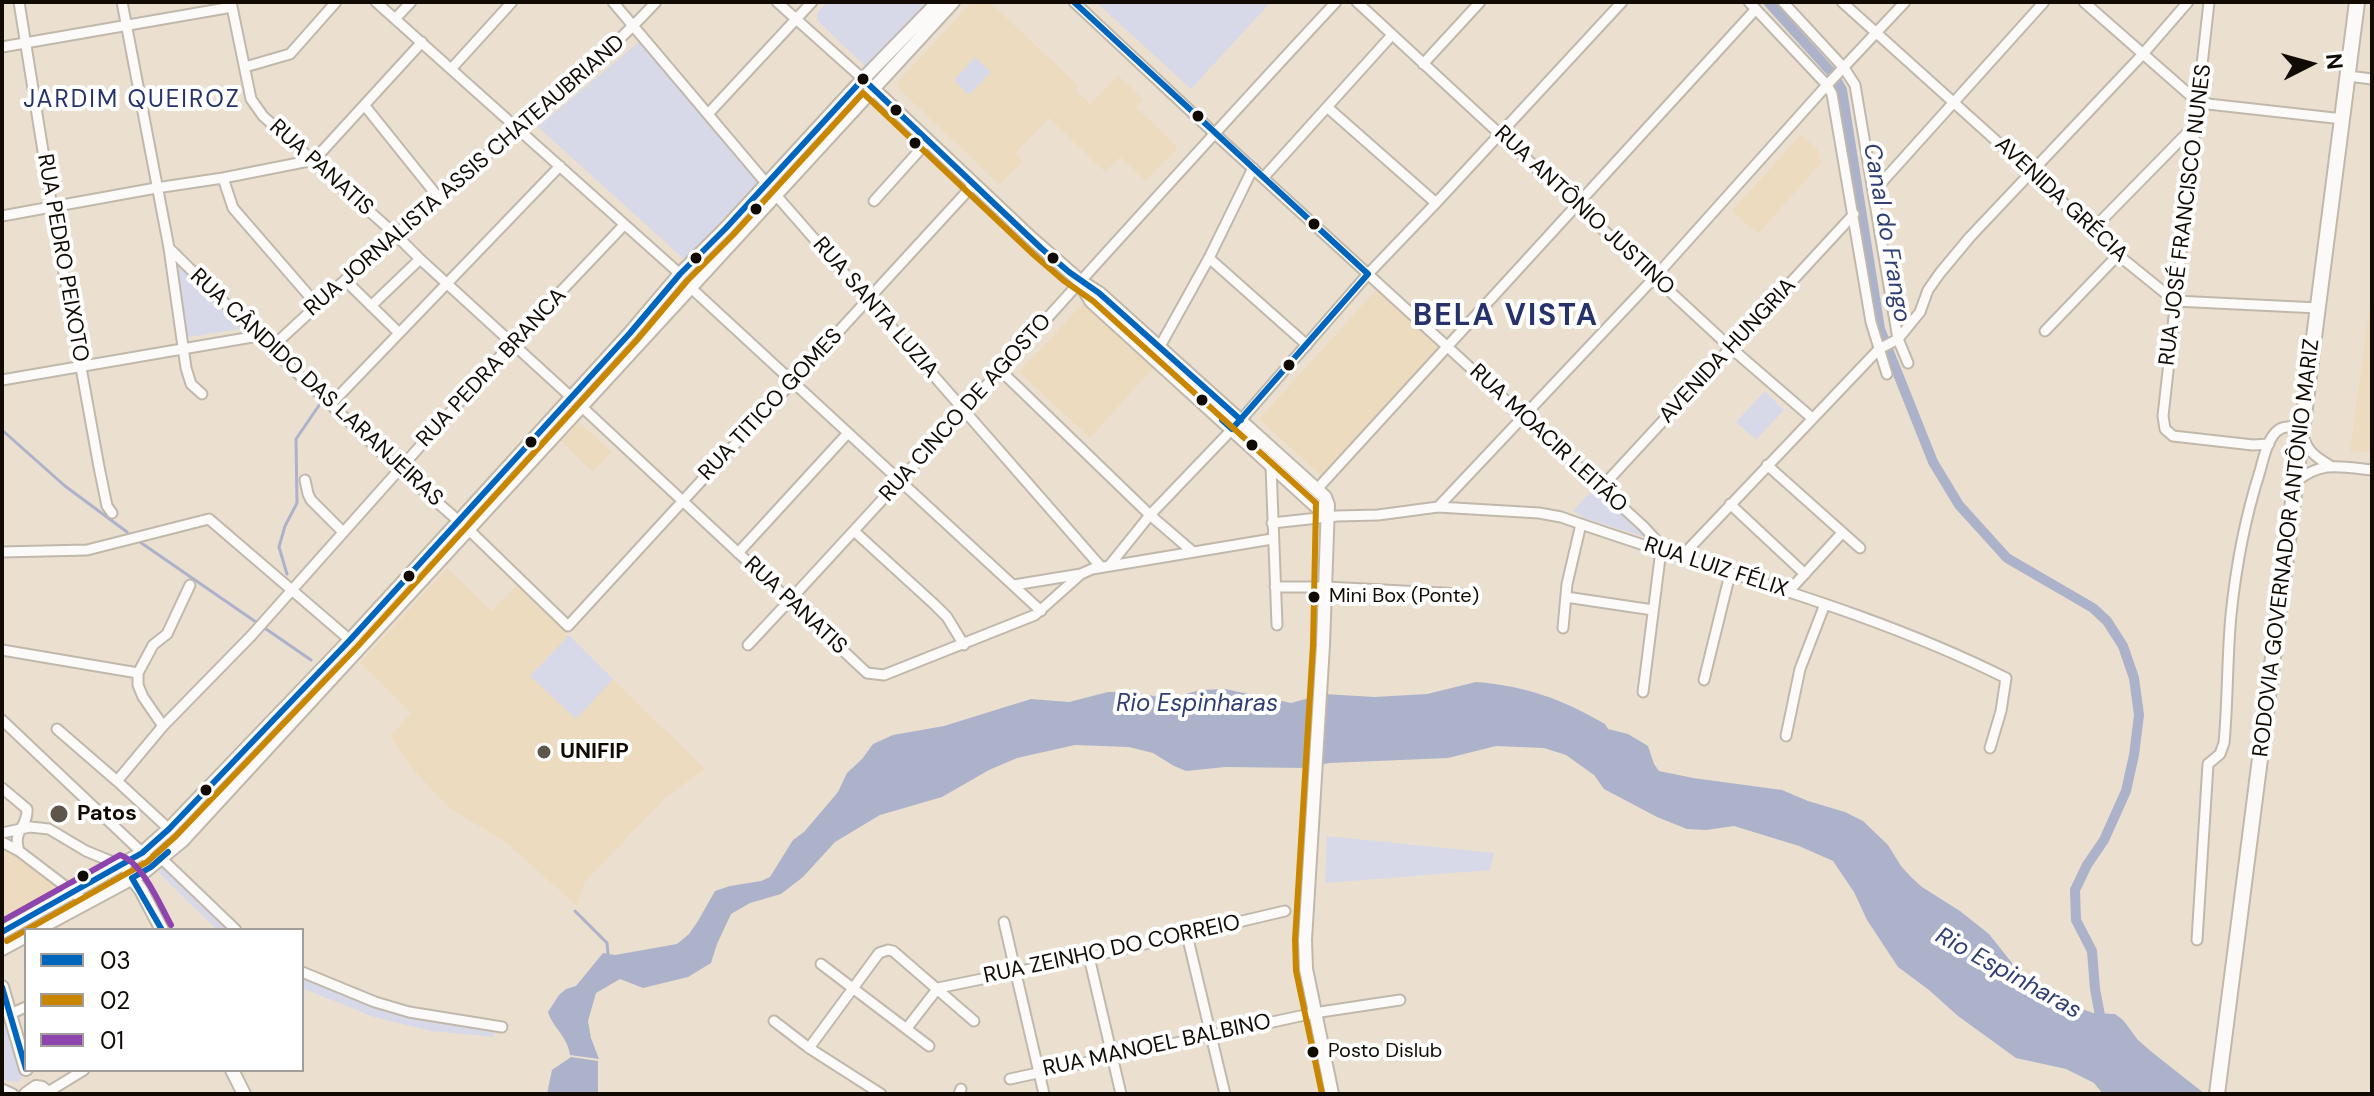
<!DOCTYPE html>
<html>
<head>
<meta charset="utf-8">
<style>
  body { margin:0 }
  #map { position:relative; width:2374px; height:1096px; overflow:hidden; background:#ebe0d0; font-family:"DM Sans",sans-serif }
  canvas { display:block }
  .frame { position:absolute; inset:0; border:4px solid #120b03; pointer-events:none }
  .legend { position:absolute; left:24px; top:928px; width:280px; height:144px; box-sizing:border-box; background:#fff; border:2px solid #a09d9a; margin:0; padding:10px 14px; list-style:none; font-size:24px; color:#120b03 }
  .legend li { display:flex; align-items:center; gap:16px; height:40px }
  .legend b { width:40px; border:2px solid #a09d9a }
  .north { position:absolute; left:2270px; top:24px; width:80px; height:80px; -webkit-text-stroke:6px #fff; paint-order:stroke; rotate:84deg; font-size:22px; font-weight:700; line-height:32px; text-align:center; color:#120b03 }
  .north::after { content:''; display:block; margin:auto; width:28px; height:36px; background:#120b03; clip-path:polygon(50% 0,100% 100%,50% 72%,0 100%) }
</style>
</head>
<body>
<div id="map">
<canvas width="2374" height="1096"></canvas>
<div class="frame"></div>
<ul class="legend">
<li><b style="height:10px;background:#0065bd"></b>03</li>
<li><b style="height:10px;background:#c98701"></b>02</li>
<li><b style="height:10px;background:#8e44ad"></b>01</li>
</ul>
<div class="north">N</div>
</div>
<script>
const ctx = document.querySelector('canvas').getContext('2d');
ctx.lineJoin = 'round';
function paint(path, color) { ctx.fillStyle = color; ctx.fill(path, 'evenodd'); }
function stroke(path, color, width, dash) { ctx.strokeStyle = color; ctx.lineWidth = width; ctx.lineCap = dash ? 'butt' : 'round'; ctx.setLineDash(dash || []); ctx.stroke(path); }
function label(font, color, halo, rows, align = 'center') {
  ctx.font = font + ' "DM Sans",sans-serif'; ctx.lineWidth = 8; ctx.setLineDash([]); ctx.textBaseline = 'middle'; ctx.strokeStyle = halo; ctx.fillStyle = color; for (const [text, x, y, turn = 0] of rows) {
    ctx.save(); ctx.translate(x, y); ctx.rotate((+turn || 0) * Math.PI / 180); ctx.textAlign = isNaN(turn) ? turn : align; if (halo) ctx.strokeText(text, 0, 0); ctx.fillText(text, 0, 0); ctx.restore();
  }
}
const built = new Path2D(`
  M972 2H990L1079 86 1076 91 1090 104 1118 75 1143 99 1136 107 1178 147 1146 181 1120 157 1105 172 1049 118 1016 153 1023 161 1000 185 898 88V81Z
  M1801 134 1817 149 1821 163 1758 234 1732 211Z
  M2372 287V453L2350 451Z
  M1378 288 1442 347 1323 478 1259 419Z
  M1086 300 1156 365 1090 438 1019 372Z
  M579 422 612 452 593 472 561 441Z
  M447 568 492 611 517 585 705 769 665 798 585 882 577 906 505 842 448 807 412 768 390 736 411 713 360 663Z
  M2 842 72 892 2 933Z`);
const green = new Path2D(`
  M827 2H920L924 8 869 66H865L817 20V13Z
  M1096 2H1271L1191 89Z
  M640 41 759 180 685 260 538 127Z
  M975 57 991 72 969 95 954 80Z
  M180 267 240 325 239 329 189 337 185 335 175 270Z
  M1765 391 1784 410 1756 440 1736 422Z
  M1593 489 1645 534V537L1587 519 1573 511Z
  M569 635 613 679 576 719 530 676Z
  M1327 836 1494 853 1490 870 1325 883Z
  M161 867H164L231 930H217L159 873Z
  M302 978 385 1011 413 1018 487 1029 493 1031 494 1037 431 1031 374 1017 302 988Z
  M2 1005 21 1071 22 1078 18 1082 2 1080Z`);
const water = new Path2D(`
  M1476 682C1526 686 1562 699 1605 724L1608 729 1628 734 1648 746 1654 764 1659 771 1693 778 1782 790 1808 801 1845 812 1863 821 1888 845 1901 866 1912 878 1922 887 1960 911 1989 934 2016 968 2080 1008 2093 1013 2115 1014 2123 1020 2138 1040 2153 1053 2205 1094H2103L2094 1083 2066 1069 2016 1058 1958 1016 1929 990 1898 967 1867 920 1854 892 1833 861 1799 846 1734 826 1706 830 1687 829 1657 817 1604 789 1594 775 1566 755 1544 748 1496 746 1448 758 1329 763 1308 768 1225 767 1186 771 1174 766 1153 753 1129 747 1075 745 1017 758 989 770 942 797 880 815 835 842 803 877 781 894 750 903 731 914 717 944 711 963 688 977 643 988 620 979 596 993 588 1021 591 1038 599 1059 570 1055C568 1037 553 1028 548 1012L559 995 566 989 576 986 603 953 615 955 677 944 689 934 698 921 715 891 730 886 761 881 770 877 793 840 804 832 838 792 847 773 862 759 873 744 893 735 944 726 1031 699 1069 702 1108 692H1132L1159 697 1179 696 1200 690 1225 689 1291 703 1324 694 1374 697 1427 694Z
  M571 1057 598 1061V1094H547L552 1070Z`);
const stream = new Path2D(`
  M2 430 65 486 127 532
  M137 540 311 660
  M287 574 279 547 285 526 297 503 296 439 322 401
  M575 911 607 943 608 954`);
const canal = new Path2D(`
  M1768 2 1833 74 1842 90 1880 329 1933 462 1959 505 2007 558 2093 608 2107 621 2123 646 2134 678 2139 715 2134 755 2126 791 2104 840 2087 865 2075 890 2076 920 2092 951 2095 989 2102 1026`);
const minor = new Path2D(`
  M19 2 52 207 99 467 107 506 112 513
  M122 2 169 248 186 368 191 384 202 394
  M231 2 251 99 263 116 396 235 420 259 571 397
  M376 2 680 274
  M613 2 766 183
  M777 2 863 79
  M1074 2 1214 133 1643 526 1667 552
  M1357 2 1731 348 1812 418
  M1749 2 1827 85 1832 94 1871 322 1887 374
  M1783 2 1844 68 1855 85 1898 339 1908 363
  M1842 2 2032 173 2118 255 2175 301 2318 308
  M2084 2 2199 103 2343 119
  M2209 2 2163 416 2165 429 2173 436 2253 445 2269 444
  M395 19 411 2
  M2 47 232 7
  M1423 64 1480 2
  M245 67 290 54 336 2
  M452 68 512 2
  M2348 76 2372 79
  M365 106 438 197
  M1327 107 1436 203
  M708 114 812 2
  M1264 177 1392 35
  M223 178 233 208 317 305
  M1874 191 2044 2
  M775 194 1101 567
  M874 201 927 142
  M2 216 156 188 223 178 314 160 422 42
  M2092 230 2195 125
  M169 248 258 336 399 469 469 530 568 626 974 184
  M1209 258 1307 345
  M345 280 398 332
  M690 287 1041 611
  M371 306 420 259
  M2045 331 2118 255
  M271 348C343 281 415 217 489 153 546 104 605 57 656 2
  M1159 348 1209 258 1253 168
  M1000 370 1150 515 1193 552
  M2 380 258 336
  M331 404 560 166
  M582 407 867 673 884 675 1035 615 1081 574 1092 569 1272 539
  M1767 465 1860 548
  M1271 466 1277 625
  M305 480 308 494 311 500 343 532
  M2296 482C2321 460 2342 467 2372 470
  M1318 488 1756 9
  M1601 488 1854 214
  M1730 504 1805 574
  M1438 507 1655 277 1827 85 1905 2
  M1272 523 1337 516 1378 515 1438 507 1539 513 1561 517C1709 570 1864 607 2006 678L2001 711 1990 748
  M854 531 935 605 947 617 964 645
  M2 552 87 550 209 519 350 640
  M738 553 848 433
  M1681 557 1879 349 1898 339 1920 312 1928 290 1940 273 1970 237 2142 55 2188 2
  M1109 566 1150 515 1241 420 1368 274 1436 203 1622 2
  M1014 585 1081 574
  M1275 587H1326L1461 594
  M1789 591 1842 533
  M1566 597 1653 610
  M1563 628 1567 584 1581 524
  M748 645C947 433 1138 214 1336 2
  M2 650 138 673
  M1704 680 1730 574
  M1643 692 1661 550
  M2 720 154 864
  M163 726 143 697 138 685V673L153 645 167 634 190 585
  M57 729 117 781 169 829
  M1786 736 1800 669 1825 604
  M117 781 163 726 251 636 512 343 624 225
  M2 788 27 809C28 828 12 829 19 851
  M2 833 30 827 49 829 86 851 120 865
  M2 842 19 851 86 902
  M161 858 236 930
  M1004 922 1044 1094
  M1187 935 1225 1094
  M2197 940 2208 764 2220 754 2224 743C2228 700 2227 657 2231 615 2236 566 2245 518 2260 471 2264 457 2269 428 2287 427 2303 425 2302 441 2310 450 2315 457 2323 461 2329 465
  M1089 957 1121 1094
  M821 964 929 1046
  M302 972 375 1002 409 1012 502 1027
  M10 1014 26 1007
  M774 1021 809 1048 881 1094
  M907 1028 938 988 1089 957 1285 911
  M809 1048 879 953 888 950 893 951 974 1021
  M1010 1079 1314 1013 1400 1000
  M2 1089 13 1094
  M48 1092 84 1070
  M959 1094 961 1089`);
const major = new Path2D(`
  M868 84 1031 238 1080 281 1099 293 1325 497 1328 505 1323 645 1305 940 1306 969 1332 1094
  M1081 284 1091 301 1328 517
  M128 873 141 890 162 930
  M36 930 144 872 183 840 953 2
  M2 932 142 853 169 829 350 640 459 521 630 333 680 274 726 228 863 79 938 2
  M2 949 26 936
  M2 987 26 1069
  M232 1070 244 1094
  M26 1094 36 1087 42 1088 49 1094`);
const highway = new Path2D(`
  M2217 1094 2357 2`);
const bus1 = new Path2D(`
  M1074 2 1368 274 1232 429 1222 420
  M162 930 132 878 151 867 168 852
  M2 932 142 853 169 829 350 640 630 333 680 274 726 228 863 79 1041 248 1069 272 1099 293 1241 420
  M2 987 26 1069`);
const bus2 = new Path2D(`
  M7 941 147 862 176 836 357 647 637 340 687 281 733 235 863 93 1034 255 1063 280 1093 301 1316 503 1313 645 1295 940 1296 971 1322 1094`);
const bus3 = new Path2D(`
  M2 921 120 855C142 862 160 905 171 925`);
const markers = [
  [863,79,7,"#120b03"],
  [896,110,7,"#120b03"],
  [1198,116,7,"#120b03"],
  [915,143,7,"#120b03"],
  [756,209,7,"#120b03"],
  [1314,224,7,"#120b03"],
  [696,258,7,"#120b03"],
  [1053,258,7,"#120b03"],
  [1289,365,7,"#120b03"],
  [1202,400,7,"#120b03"],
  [531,442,7,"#120b03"],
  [1252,445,7,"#120b03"],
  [409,576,7,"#120b03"],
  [1314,597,7,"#120b03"],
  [544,752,8,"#5e564b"],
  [206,790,7,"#120b03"],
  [59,814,10,"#5e564b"],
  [83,876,7,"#120b03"],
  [1313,1052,7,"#120b03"]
];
const busNames = [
  ["Mini Box (Ponte)",1329,597],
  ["Posto Dislub",1328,1052]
];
const streetNames = [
  ["RUA PANATIS",321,168,42],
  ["RUA JORNALISTA ASSIS CHATEAUBRIAND",465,176,-41],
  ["AVENIDA GRÉCIA",2061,200,43],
  ["RUA ANTÔNIO JUSTINO",1584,211,43],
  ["RUA JOSÉ FRANCISCO NUNES",2186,215,-83],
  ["RUA PEDRO PEIXOTO",62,258,80],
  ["RUA SANTA LUZIA",875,308,49],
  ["AVENIDA HUNGRIA",1728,351,-47],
  ["RUA PEDRA BRANCA",492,368,-47],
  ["RUA CÂNDIDO DAS LARANJEIRAS",316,388,43],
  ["RUA TITICO GOMES",771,405,-47],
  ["RUA CINCO DE AGOSTO",966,408,-48],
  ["RUA MOACIR LEITÃO",1548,439,43],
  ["RODOVIA GOVERNADOR ANTÔNIO MARIZ",2287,548,-83],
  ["RUA LUIZ FÉLIX",1716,568,18],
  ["RUA PANATIS",795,606,43],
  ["RUA ZEINHO DO CORREIO",1112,950,-12],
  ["RUA MANOEL BALBINO",1157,1046,-12]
];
const poiNames = [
  ["UNIFIP",560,752],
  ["Patos",77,814]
];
const neighbourhoodNames = [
  ["JARDIM QUEIROZ",132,101]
];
const waterNames = [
  ["Canal do Frango",1886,233,80],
  ["Rio Espinharas",1197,705],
  ["Rio Espinharas",2008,974,29]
];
const districtNames = [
  ["BELA VISTA",1506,317]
];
paint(built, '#eddbc0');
paint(green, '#d7d9e9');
paint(water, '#acb2ca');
stroke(stream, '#acb2ca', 3);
stroke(canal, '#acb2ca', 10);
stroke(minor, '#c0b8ab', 13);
stroke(major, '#c0b8ab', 16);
stroke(highway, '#c0b8ab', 18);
stroke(minor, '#fcfaf8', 9);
stroke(major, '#fcfaf8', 12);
stroke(highway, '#fcfaf8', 14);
stroke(bus1, '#0065bd', 6);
stroke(bus2, '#c98701', 6);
stroke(bus3, '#8e44ad', 6);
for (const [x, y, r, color] of markers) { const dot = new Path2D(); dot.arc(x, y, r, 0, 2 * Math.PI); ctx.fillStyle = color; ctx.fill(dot); stroke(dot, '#fff', 3); }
label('20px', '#120b03', '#fff', busNames, 'left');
label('22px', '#120b03', '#fff', streetNames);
label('bold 22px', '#120b03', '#fff', poiNames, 'left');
ctx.letterSpacing = '2px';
label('24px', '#26326b', '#fff', neighbourhoodNames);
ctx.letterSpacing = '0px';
label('italic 24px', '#313e74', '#fff', waterNames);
ctx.letterSpacing = '2px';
label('bold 30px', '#26326b', '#fff', districtNames);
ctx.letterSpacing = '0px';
</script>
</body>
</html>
